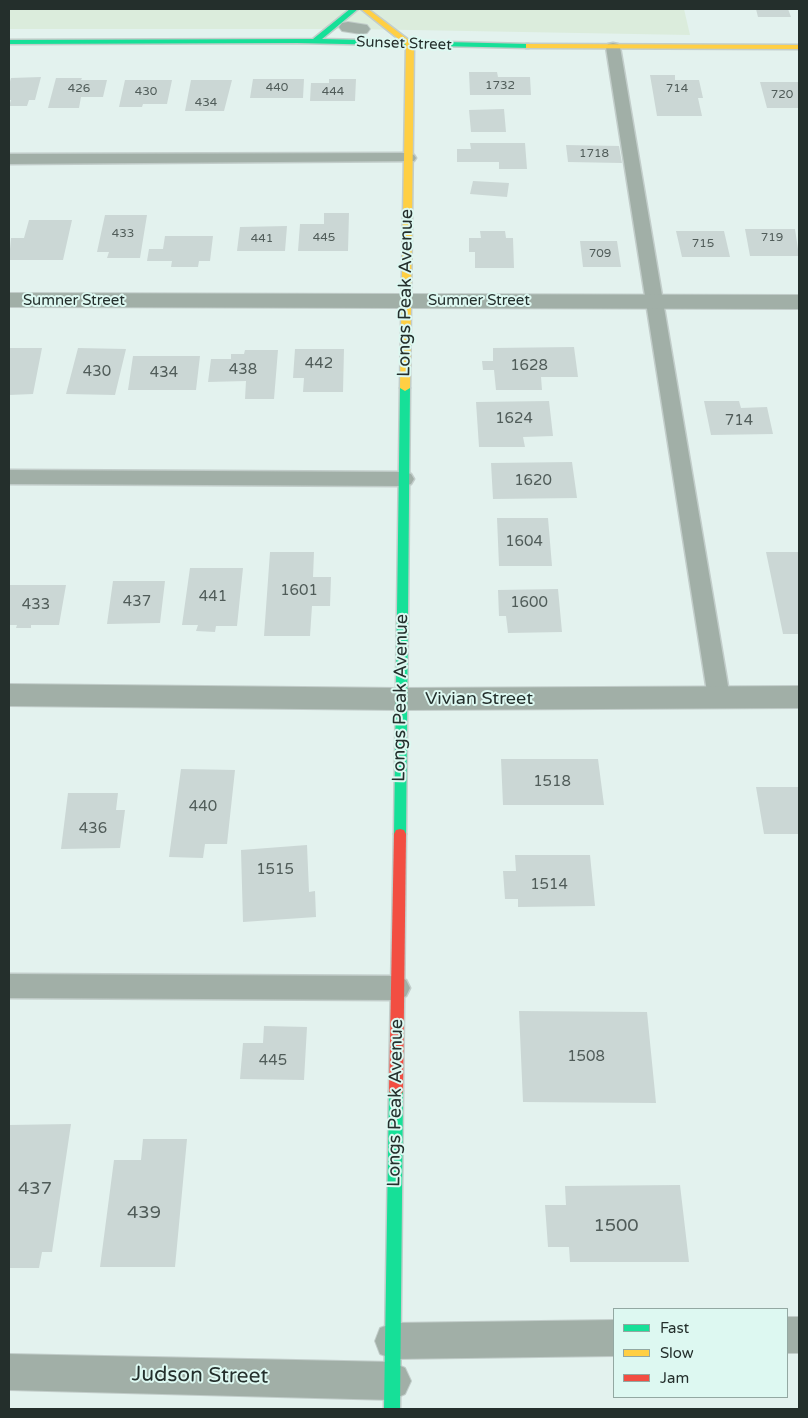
<!DOCTYPE html>
<html>
<head>
<meta charset="utf-8">
<style>
  body { margin:0 }
  #map { position:relative; width:808px; height:1418px; overflow:hidden; background:#e3f2ee; font-family:"Varela Round",sans-serif }
  canvas { display:block }
  .frame { position:absolute; inset:0; border:10px solid #242f2c; pointer-events:none }
  .legend { position:absolute; left:613px; top:1308px; width:175px; height:90px; box-sizing:border-box; background:#ddf8f1; border:1px solid #93a8a2; margin:0; padding:6px 9px; list-style:none; font-size:15px; color:#242f2c }
  .legend li { display:flex; align-items:center; gap:10px; height:25px }
  .legend b { width:25px; border:1px solid #93a8a2 }
</style>
</head>
<body>
<div id="map">
<canvas width="808" height="1418"></canvas>
<div class="frame"></div>
<ul class="legend">
<li><b style="height:6px;background:#16e098"></b>Fast</li>
<li><b style="height:6px;background:#ffcf43"></b>Slow</li>
<li><b style="height:6px;background:#f24e42"></b>Jam</li>
</ul>
</div>
<script>
const ctx = document.querySelector('canvas').getContext('2d');
ctx.lineJoin = 'round';
function paint(path, color) { ctx.fillStyle = color; ctx.fill(path, 'evenodd'); }
function stroke(path, color, width, dash) { ctx.strokeStyle = color; ctx.lineWidth = width; ctx.lineCap = dash ? 'butt' : 'round'; ctx.setLineDash(dash || []); ctx.stroke(path); }
function label(font, color, halo, rows, align = 'center') {
  ctx.font = font + ' "Varela Round",sans-serif'; ctx.lineWidth = 4; ctx.setLineDash([]); ctx.textBaseline = 'middle'; ctx.strokeStyle = halo; ctx.fillStyle = color; for (const [text, x, y, turn = 0] of rows) {
    ctx.save(); ctx.translate(x, y); ctx.rotate((+turn || 0) * Math.PI / 180); ctx.textAlign = isNaN(turn) ? turn : align; if (halo) ctx.strokeText(text, 0, 0); ctx.fillText(text, 0, 0); ctx.restore();
  }
}
const green = new Path2D(`
  M9 9H684L690 35 356 29H9Z`);
const building = new Path2D(`
  M756 9H788L791 17H758Z
  M469 72H497L498 77H530L531 95H470Z
  M650 75H675V80H699L703 98H698L702 116H657Z
  M41 77 35 100H29L27 106H9L11 100H9V85L11 78Z
  M56 78H82L81 80H107L103 97H81L79 108H48Z
  M253 79H304L303 98H250Z
  M329 79H356L355 101H310L311 83H329Z
  M125 80H172L167 104H143L142 107H119Z
  M191 80H232L224 111H185Z
  M760 82H799V108H767Z
  M504 109 506 132H471L469 110Z
  M470 143H525L527 169H499V162H457V149H471Z
  M566 145 619 146 622 163 568 162Z
  M473 181 509 183 507 197 470 194Z
  M324 213H349L348 251H298L300 224H324Z
  M105 215H147L140 258H107L109 252H97Z
  M29 220H72L63 260H9L11 238H24Z
  M287 226 285 251H237L240 227Z
  M745 229H795L799 256H750Z
  M480 231H505L506 238H513L514 268H475V252H469V238H481Z
  M676 231H724L730 257H682Z
  M165 236H213L210 261H199L198 267H171L172 261H147L149 249H163Z
  M580 241H617L621 267H583Z
  M574 347 578 377H541L542 390H496L494 370H483L482 361H493V348Z
  M9 348H42L33 394 9 395Z
  M78 348 126 349 115 395 66 394Z
  M295 349H344L343 392H303L304 378H293Z
  M245 350H278L274 399H245L246 381 208 382 211 359H231V354H244Z
  M133 356H200L196 390H128Z
  M549 401 553 436 523 437 525 447H479L476 402Z
  M704 401H739L741 408 767 407 773 434 711 435Z
  M572 462 577 498 493 499 491 463Z
  M497 518H548L552 566H499Z
  M270 552H314L313 577H331L330 606H312L310 636H264Z
  M766 552H799V634H783Z
  M190 568H243L237 626H216L215 632 196 631 198 625H182Z
  M113 581H165L160 623 107 624Z
  M9 585H66L59 625H31V628H16L17 625H9Z
  M558 589 562 632 508 633 506 616H499L498 590Z
  M501 759H598L604 805H503Z
  M181 769 235 770 227 844H205L203 858 169 857Z
  M756 787H799V834H764Z
  M68 793H118L116 810H125L120 848 61 849Z
  M307 845 309 892 315 891 316 917 243 922 241 850Z
  M515 855H590L595 906 518 907V899H505L503 871H516Z
  M519 1011 647 1012 656 1103 523 1102Z
  M264 1026 307 1027 304 1080 240 1079 243 1043H263Z
  M71 1124 52 1252H42L39 1268H9V1125Z
  M143 1139H187L175 1267H100L114 1160H141Z
  M680 1185 689 1262H570L569 1247H548L545 1205H566L565 1186Z`);
const lane = new Path2D(`
  M613 43 618 44 620 47 730 698 727 704 719 707 711 704 708 698 606 47 608 44Z
  M408 153 414 155 416 158 414 161 9 164V154Z
  M9 470 404 472 411 474 414 479 411 484 404 486 9 484Z
  M9 974 397 976 406 980 410 988 406 996 397 1000 9 998Z`);
const street = new Path2D(`
  M348 22 367 25 370 29 367 33 361 34 342 31 339 27 342 23Z
  M9 293 799 295V309L9 307Z
  M9 684 401 688 799 686V708L401 710 9 706Z
  M787 1317H799V1353H787Z
  M614 1320V1356L393 1359 380 1354 375 1341 380 1328 393 1323Z
  M9 1354 392 1362 405 1368 411 1381 405 1394 392 1400 9 1390Z`);
const fast = new Path2D(`
  M350 9H358L322 39 529 44 533 46 529 48 297 43 9 44V40L313 39Z
  M405 385 410 388 406 834 404 838 400 839 396 838 394 834 400 388Z
  M396 1085 401 1086 403 1091 400 1409H384L389 1091 391 1086Z`);
const slow = new Path2D(`
  M361 9H368L414 44 410 388 405 391 400 388 406 45Z
  M526 44 799 45V49L529 48H526Z`);
const jam = new Path2D(`
  M400 829 404 830 406 834 403 1091 401 1096 396 1097 391 1096 389 1091 394 834 396 830Z`);
const farNumbernames = [
  ["1732",500,86],
  ["440",277,88],
  ["426",79,89],
  ["714",677,89],
  ["430",146,92],
  ["444",333,92],
  ["720",782,95],
  ["434",206,103],
  ["1718",594,154],
  ["433",123,234],
  ["445",324,238],
  ["719",772,238],
  ["441",262,239],
  ["715",703,244],
  ["709",600,254]
];
const farStreetnames = [
  ["Sunset Street",404,44,2],
  ["Sumner Street",74,301],
  ["Sumner Street",479,301]
];
const numberNames = [
  ["442",319,364],
  ["1628",529,366],
  ["438",243,370],
  ["430",97,372],
  ["434",164,373],
  ["1624",514,419],
  ["714",739,421],
  ["1620",533,481],
  ["1604",524,542],
  ["1601",299,591],
  ["441",213,597],
  ["437",137,602],
  ["1600",529,603],
  ["433",36,605],
  ["1518",552,782],
  ["440",203,807],
  ["436",93,829],
  ["1515",275,870],
  ["1514",549,885],
  ["1508",586,1057],
  ["445",273,1061]
];
const streetNames = [
  ["Longs Peak Avenue",406,293,-89],
  ["Longs Peak Avenue",401,698,-89],
  ["Vivian Street",479,699],
  ["Longs Peak Avenue",396,1103,-89]
];
const nearNumbernames = [
  ["437",35,1189],
  ["439",144,1213],
  ["1500",616,1226]
];
const nearStreetnames = [
  ["Judson Street",200,1376,1]
];
paint(green, '#dbecdc');
paint(building, '#cbd7d5');
stroke(lane, '#c2cdca', 3);
stroke(street, '#c2cdca', 2);
stroke(fast, '#c2cdca', 3);
stroke(slow, '#c2cdca', 3);
stroke(jam, '#c2cdca', 3);
paint(lane, '#a1afa7');
paint(street, '#a1afa7');
paint(fast, '#16e098');
paint(slow, '#ffcf43');
paint(jam, '#f24e42');
label('12px', '#505c59', null, farNumbernames);
label('15px', '#242f2c', '#ddf8f1', farStreetnames);
label('15px', '#505c59', null, numberNames);
label('18px', '#242f2c', '#ddf8f1', streetNames);
label('18px', '#505c59', null, nearNumbernames);
label('21px', '#242f2c', '#ddf8f1', nearStreetnames);
</script>
</body>
</html>
